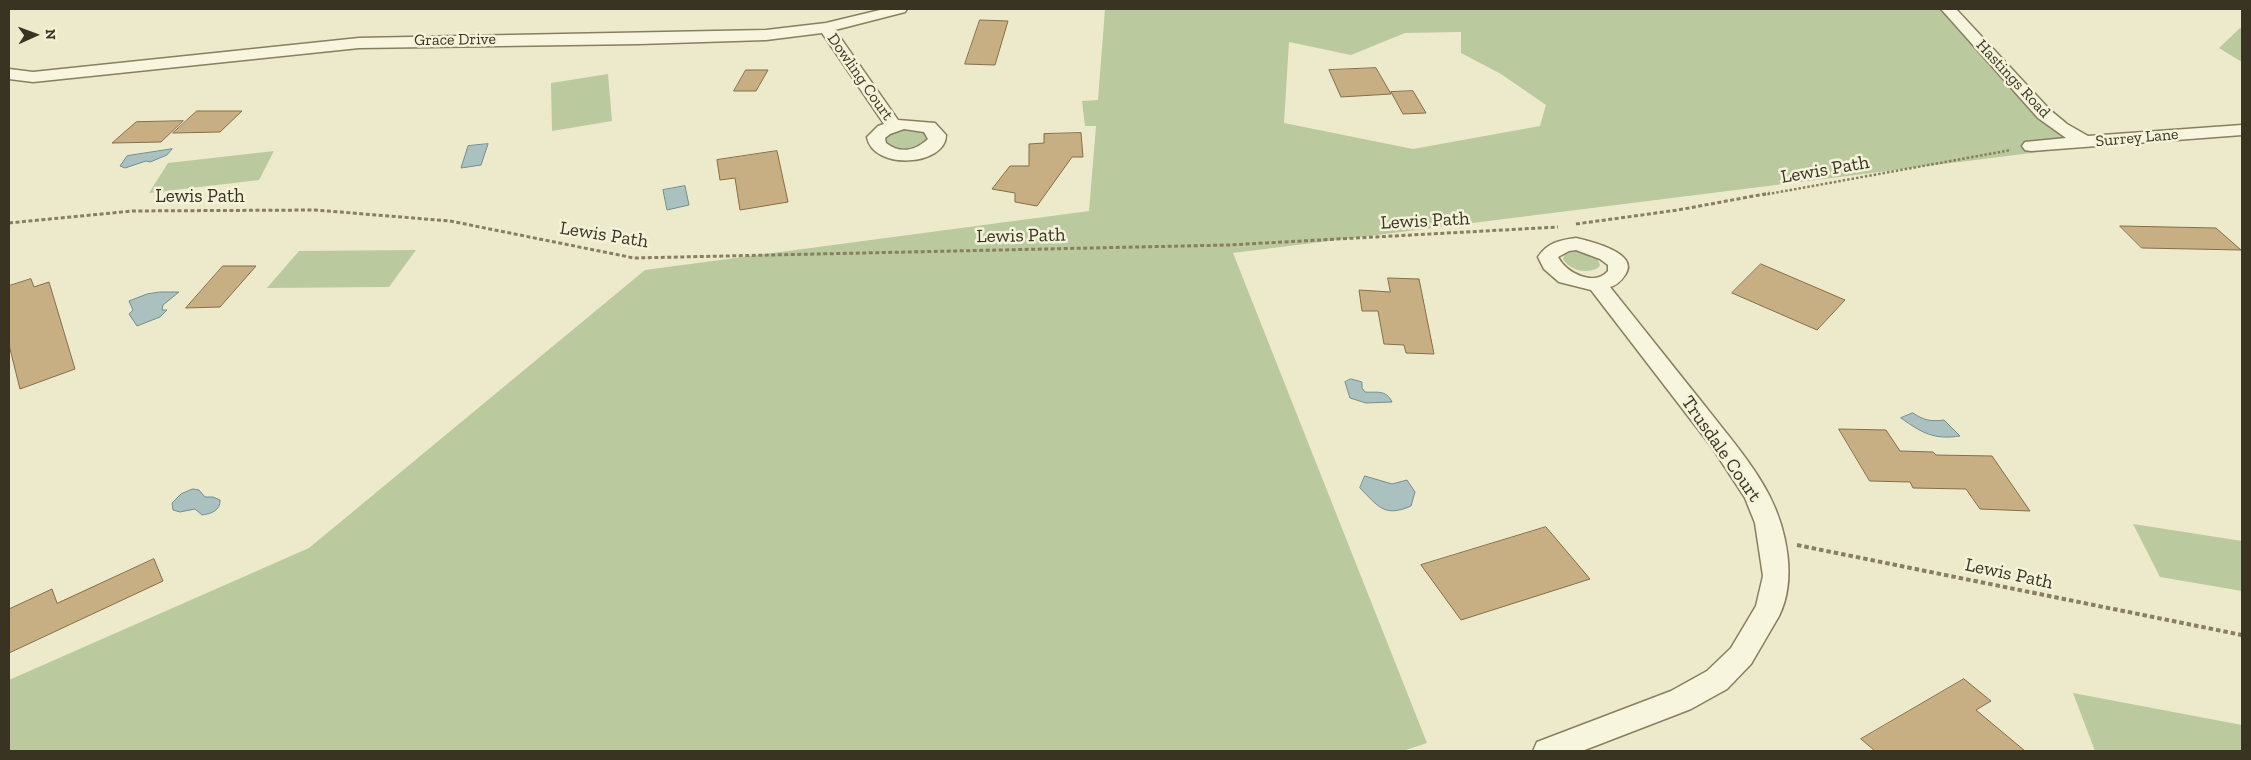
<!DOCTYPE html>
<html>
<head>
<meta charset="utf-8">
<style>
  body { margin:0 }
  #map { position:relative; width:2251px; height:760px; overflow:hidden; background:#eceaca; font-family:"Zilla Slab",serif }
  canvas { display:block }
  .frame { position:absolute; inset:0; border:10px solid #393322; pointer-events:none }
  .north { position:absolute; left:10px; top:10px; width:50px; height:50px; -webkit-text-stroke:4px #f4f2d9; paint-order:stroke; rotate:88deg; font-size:14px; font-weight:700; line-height:20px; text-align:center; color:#393322 }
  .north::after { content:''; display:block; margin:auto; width:18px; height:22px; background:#393322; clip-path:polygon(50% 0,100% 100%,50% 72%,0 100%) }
</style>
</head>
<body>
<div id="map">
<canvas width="2251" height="760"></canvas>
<div class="frame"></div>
<div class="north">N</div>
</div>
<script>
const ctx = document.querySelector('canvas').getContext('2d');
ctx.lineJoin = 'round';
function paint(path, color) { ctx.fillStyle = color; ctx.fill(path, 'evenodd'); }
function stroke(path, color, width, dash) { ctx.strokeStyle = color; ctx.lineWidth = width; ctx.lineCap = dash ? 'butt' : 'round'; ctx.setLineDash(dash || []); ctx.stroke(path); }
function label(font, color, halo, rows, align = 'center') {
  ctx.font = font + ' "Zilla Slab",serif'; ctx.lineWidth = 5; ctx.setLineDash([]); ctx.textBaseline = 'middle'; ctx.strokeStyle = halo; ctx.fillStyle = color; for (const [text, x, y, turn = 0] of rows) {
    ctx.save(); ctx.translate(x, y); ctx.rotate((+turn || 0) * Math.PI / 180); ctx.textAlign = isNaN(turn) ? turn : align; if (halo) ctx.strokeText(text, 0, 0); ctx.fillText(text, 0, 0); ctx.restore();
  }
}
const green = new Path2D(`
  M1105 9H1948L2014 83 2087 146 1233 253 1427 743 1403 751H9V680L309 548 645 270 1089 211 1096 126H1085L1082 101 1098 100ZM1461 32V53L1501 74 1546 105 1540 126 1413 149 1284 123 1289 42 1351 55 1405 33Z
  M2240 28 2242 29V62L2219 48Z
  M608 74 612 121 552 131 551 83Z
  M895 128H920L931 138 911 151 884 147 883 135Z
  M274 151 259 180 149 193 168 163Z
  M416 250 389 287 267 288 299 251Z
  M1581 250 1597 257 1600 265 1598 268C1587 274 1570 271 1563 259L1565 253Z
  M2133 524 2242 541V591L2160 577Z
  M2073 693 2242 725V751H2095Z`);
const water = new Path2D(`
  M488 144 481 165 461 168 468 146Z
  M172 149 167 155 150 162 146 161 125 168 120 166 127 156Z
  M685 186 689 205 667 210 663 190Z
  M160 292H179L163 305 162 310H167L160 317 137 326 129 314 133 310 129 301 147 294Z
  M1351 379 1362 382V388L1365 392C1376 393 1386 389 1392 402L1366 403 1350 398 1345 382Z
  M1913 413C1923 420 1931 422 1944 420L1960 436C1934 440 1922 433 1901 418Z
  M1365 476 1392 484 1407 480 1415 492 1411 506C1384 518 1378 506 1360 488Z
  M193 489 199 490 205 497H213L220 500C221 510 211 514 202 515L195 509 180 512 173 510 172 503 181 494Z`);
const building = new Path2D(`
  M980 20 1008 21 995 65 965 64Z
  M1376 68 1391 94 1341 97 1329 70Z
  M746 70H768L756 91H734Z
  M1413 91 1426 113 1403 114 1391 92Z
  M197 111H242L220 132 173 133Z
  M183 121 161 142 112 143 136 122Z
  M1081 133 1083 157H1072L1037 206 1015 202V193L992 189 1010 166H1029V144L1044 143V134Z
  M777 151 788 202 740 210 735 178 720 180 717 160Z
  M2120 226 2216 228 2241 250 2142 248Z
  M1761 264 1845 300 1817 330 1732 293Z
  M223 266H256L220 307 186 308Z
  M1388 278 1419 279 1434 354 1406 353 1404 345 1384 344 1378 311H1362L1359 290 1390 292Z
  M31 279 34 287 49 282 75 369 20 389 9 345V286Z
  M1839 429 1886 430 1900 451 1933 452 1936 455 1992 456 2030 511 1980 509 1966 489 1913 488 1910 482 1870 481Z
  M1546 527 1590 579 1461 620 1421 565Z
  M154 559 163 581 9 653V609L52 589 57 603Z
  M1964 679 1991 701 1976 710 2025 751H1875L1861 739Z`);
const pathFar2 = new Path2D(`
  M1763 195 2011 150`);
const pathFar1 = new Path2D(`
  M9 223 132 211 315 210 450 221 634 258 1228 245 1558 227
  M1576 224 1678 210 1770 193`);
const path = new Path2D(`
  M1797 545 2242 635`);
const street = new Path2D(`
  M884 9H907L905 12 835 30 898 120 935 123 946 135C946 166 873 171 867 137L878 126 884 124 822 33 766 40 639 44 359 48 33 82 9 79V69L33 72 359 38 766 30 826 23ZM904 129 924 132 928 139C915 151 900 154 886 143L885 138 890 134Z
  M1941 9H1956L2050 110 2067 124 2088 136 2242 125V135L2031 151 2025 150 2022 146 2025 142 2066 138 2038 118Z
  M1576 238C1589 241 1641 253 1625 275 1621 281 1617 285 1610 287 1642 327 1673 366 1705 406 1726 433 1753 464 1769 495 1787 530 1797 580 1779 616L1751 664 1727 689 1691 709 1582 751H1533L1537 742 1671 691 1707 671 1731 648 1756 606 1763 576 1755 523 1745 498 1711 446 1591 290 1559 282 1544 269 1538 257C1547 243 1560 240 1576 238ZM1576 250 1600 259 1608 265V271C1594 287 1566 273 1558 257L1569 251Z`);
const farStreetnames = [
  ["Grace Drive",455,40,-1],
  ["Dowling Court",860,77,55],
  ["Hastings Road",2013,79,47],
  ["Surrey Lane",2137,138,-5]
];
const streetNames = [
  ["Lewis Path",1825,170,-10],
  ["Lewis Path",200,197],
  ["Lewis Path",1425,221,-3],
  ["Lewis Path",604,235,9],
  ["Lewis Path",1021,236,-1],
  ["Trusdale Court",1721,449,55],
  ["Lewis Path",2009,574,12]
];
paint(green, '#baca9e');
paint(water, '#aac1c0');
stroke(water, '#718f8f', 1);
paint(building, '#c7af83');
stroke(building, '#856e47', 1);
stroke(street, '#887e60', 3);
stroke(pathFar2, '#887e60', 2.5, [2.5, 2]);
stroke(pathFar1, '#887e60', 3, [4, 2.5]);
stroke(path, '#887e60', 4, [4.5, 3]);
paint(street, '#f7f5dd');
label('16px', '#393322', '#f4f2d9', farStreetnames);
label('19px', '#393322', '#f4f2d9', streetNames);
</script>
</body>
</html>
